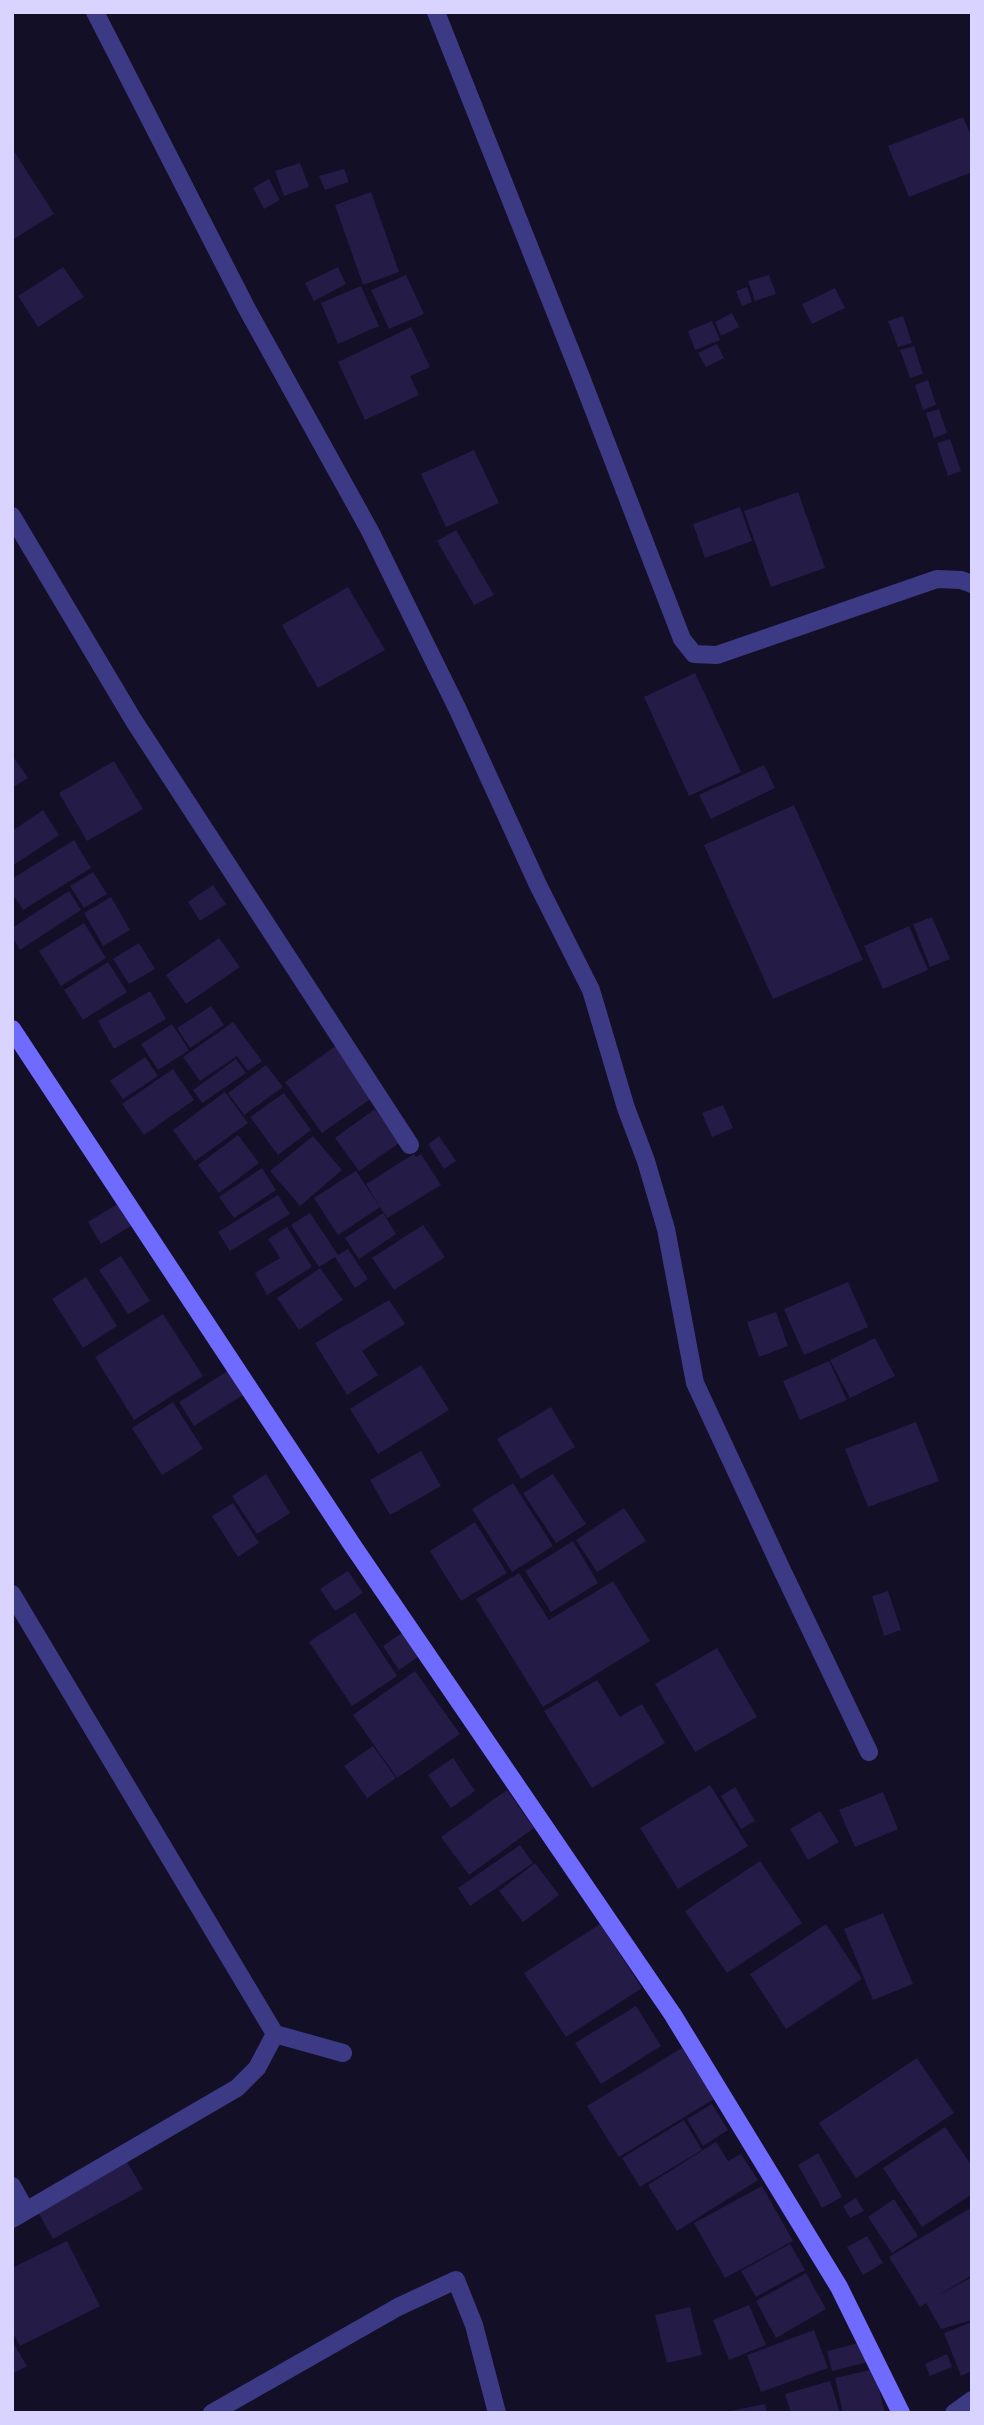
<!DOCTYPE html>
<html>
<head>
<meta charset="utf-8">
<style>
  body { margin:0 }
  #map { position:relative; width:984px; height:2425px; overflow:hidden; background:#130f26; font-family:"DejaVu Sans",sans-serif }
  canvas { display:block }
  .frame { position:absolute; inset:0; border:14px solid #d9d4ff; pointer-events:none }
</style>
</head>
<body>
<div id="map">
<canvas width="984" height="2425"></canvas>
<div class="frame"></div>
</div>
<script>
const ctx = document.querySelector('canvas').getContext('2d');
ctx.lineJoin = 'round';
function paint(path, color) { ctx.fillStyle = color; ctx.fill(path, 'evenodd'); }
function stroke(path, color, width, dash) { ctx.strokeStyle = color; ctx.lineWidth = width; ctx.lineCap = dash ? 'butt' : 'round'; ctx.setLineDash(dash || []); ctx.stroke(path); }
const building = new Path2D(`
  M963 117 972 138V172L909 197 888 146Z
  M12 148 54 214 12 240Z
  M300 163 309 187 284 196 275 171Z
  M344 169 349 182 325 190 319 176Z
  M269 179 280 200 264 209 253 188Z
  M371 192 399 272 363 285 335 205Z
  M63 267 84 297 38 327 18 296Z
  M338 267 346 284 314 301 305 283Z
  M406 275 424 314 389 329 371 290Z
  M769 275 776 294 755 301 748 281Z
  M361 286 379 326 338 344 321 303Z
  M747 287 752 302 742 306 736 291Z
  M835 288 845 308 812 324 802 304Z
  M732 313 739 327 721 336 715 322Z
  M903 316 912 343 898 347 888 321Z
  M712 321 720 340 695 350 688 331Z
  M411 327 430 367 410 376 419 395 365 420 338 362Z
  M717 344 724 358 706 367 698 353Z
  M914 346 923 374 910 378 900 350Z
  M928 380 936 405 923 410 915 385Z
  M939 409 947 433 934 438 926 413Z
  M950 439 961 471 948 476 937 443Z
  M474 450 499 503 446 527 421 474Z
  M798 492 825 568 771 587 744 511Z
  M740 507 752 541 705 558 693 524Z
  M456 530 494 595 474 605 437 541Z
  M348 587 385 650 318 688 282 625Z
  M695 673 741 772 689 796 644 697Z
  M12 755 28 778 12 788Z
  M114 761 143 809 87 841 59 793Z
  M764 765 775 788 711 819 699 795Z
  M794 805 863 960 773 999 704 845Z
  M43 810 59 835 12 866V831Z
  M74 840 91 868 23 910 12 893V879Z
  M93 872 107 894 84 908 70 886Z
  M213 885 226 904 200 921 188 902Z
  M69 891 81 910 20 950 12 936V928Z
  M111 897 130 930 103 946 84 913Z
  M932 917 950 959 930 967 913 924Z
  M84 923 106 958 61 986 39 951Z
  M909 926 928 970 883 989 864 946Z
  M219 938 240 967 186 1004 166 975Z
  M139 943 155 969 129 984 113 959Z
  M108 962 127 992 83 1020 64 990Z
  M150 991 166 1019 114 1049 98 1021Z
  M211 1006 224 1025 190 1048 177 1028Z
  M233 1022 262 1061 248 1071 237 1056 200 1081 183 1057Z
  M172 1024 189 1050 158 1070 141 1044Z
  M340 1043 376 1095 322 1133 285 1082Z
  M145 1057 158 1076 123 1099 110 1081Z
  M236 1059 246 1073 202 1103 193 1090Z
  M266 1065 283 1087 244 1115 228 1093Z
  M173 1069 194 1100 144 1135 122 1104Z
  M225 1092 248 1123 195 1161 173 1130Z
  M284 1093 311 1130 278 1155 250 1117Z
  M723 1105 733 1128 712 1137 702 1113Z
  M375 1109 399 1143 359 1171 335 1138Z
  M238 1135 259 1163 219 1193 198 1165Z
  M313 1136 342 1170 300 1206 270 1171Z
  M439 1136 456 1161 444 1169 428 1144Z
  M414 1154 416 1157 421 1154 441 1185 387 1218 366 1184Z
  M262 1168 276 1190 234 1218 219 1197Z
  M356 1171 380 1207 338 1235 314 1198Z
  M278 1195 290 1214 230 1251 218 1232Z
  M117 1204 131 1226 101 1244 88 1222Z
  M310 1213 338 1255 348 1249 368 1279 355 1288 335 1257 319 1267 291 1225Z
  M383 1213 396 1234 359 1259 345 1238Z
  M423 1225 445 1257 394 1290 372 1258Z
  M287 1227 312 1267 267 1295 255 1273 280 1258 268 1239Z
  M121 1256 150 1301 128 1314 99 1270Z
  M320 1268 343 1300 299 1330 277 1298Z
  M86 1277 117 1326 83 1348 52 1299Z
  M848 1282 868 1327 804 1355 784 1309Z
  M389 1300 405 1324 362 1351 378 1375 347 1395 315 1343Z
  M776 1312 788 1346 759 1357 747 1322Z
  M163 1314 203 1376 134 1420 95 1357Z
  M875 1338 895 1376 850 1398 830 1360Z
  M829 1361 847 1400 800 1420 783 1381Z
  M421 1365 449 1410 378 1454 350 1409Z
  M234 1367 249 1391 194 1426 179 1402Z
  M173 1402 203 1449 162 1475 132 1428Z
  M551 1407 575 1447 521 1479 497 1439Z
  M916 1422 939 1481 868 1507 845 1449Z
  M421 1451 441 1486 390 1515 370 1480Z
  M266 1474 290 1513 257 1534 232 1496Z
  M553 1474 586 1524 556 1543 523 1493Z
  M513 1483 553 1546 512 1572 472 1509Z
  M233 1503 259 1543 238 1557 212 1516Z
  M624 1508 646 1541 597 1572 576 1540Z
  M475 1522 507 1573 461 1601 430 1551Z
  M573 1541 598 1583 551 1612 525 1571Z
  M348 1571 363 1593 335 1611 320 1589Z
  M519 1573 549 1620 613 1581 650 1641 543 1707 476 1599Z
  M888 1591 901 1630 884 1636 872 1596Z
  M355 1612 397 1676 352 1706 309 1642Z
  M406 1630 422 1654 399 1670 383 1646Z
  M717 1648 757 1717 695 1752 655 1684Z
  M415 1671 460 1734 397 1778 353 1715Z
  M597 1680 620 1717 642 1704 665 1743 592 1788 544 1711Z
  M373 1746 396 1778 367 1798 344 1766Z
  M453 1758 475 1791 451 1808 428 1775Z
  M710 1785 748 1846 678 1889 640 1828Z
  M735 1787 755 1821 741 1829 721 1796Z
  M507 1790 534 1828 469 1875 441 1837Z
  M883 1792 898 1829 855 1847 839 1810Z
  M820 1811 839 1842 808 1860 790 1829Z
  M520 1845 533 1863 470 1906 458 1888Z
  M760 1861 802 1923 727 1973 685 1911Z
  M535 1863 559 1895 523 1922 499 1891Z
  M883 1913 913 1984 873 2000 844 1929Z
  M600 1924 642 1988 566 2037 524 1973Z
  M826 1924 862 1979 786 2029 750 1974Z
  M636 2006 661 2046 601 2084 575 2043Z
  M682 2048 714 2099 619 2157 587 2106Z
  M917 2058 954 2113 856 2178 819 2123Z
  M712 2104 728 2130 703 2146 687 2119Z
  M684 2120 702 2150 640 2187 622 2158Z
  M945 2127 972 2166V2194L922 2227 883 2168Z
  M716 2142 728 2161 741 2154 758 2180 677 2231 648 2185Z
  M818 2153 842 2197 822 2208 798 2165Z
  M127 2162 143 2189 53 2239 38 2212Z
  M762 2186 793 2241 725 2278 694 2223Z
  M856 2198 864 2211 850 2218 843 2206Z
  M894 2199 918 2236 892 2253 868 2217Z
  M972 2207V2275L939 2295 972 2277V2320L941 2329 926 2303 920 2307 889 2257Z
  M867 2236 883 2263 863 2275 847 2247Z
  M67 2241 100 2306 20 2346 12 2331V2268Z
  M790 2244 805 2270 756 2297 741 2271Z
  M806 2273 826 2309 776 2338 756 2301Z
  M749 2305 766 2345 729 2360 713 2320Z
  M690 2307 702 2355 667 2363 655 2315Z
  M972 2322V2371L961 2376 944 2333Z
  M814 2330 828 2368 761 2392 747 2355Z
  M12 2341 27 2366 12 2374Z
  M863 2342 868 2362 832 2371 827 2351Z
  M947 2354 952 2367 930 2376 925 2364Z
  M874 2369 885 2413H843L835 2378Z
  M830 2381 840 2413H791L785 2394Z
  M765 2404 767 2413H726V2412Z`);
const minor = new Path2D(`
  M95 12 247 309 370 531 458 710 538 885 591 990 626 1108 646 1161 666 1229 695 1383 781 1568 869 1752
  M436 12 581 377 682 639 694 654 717 655 937 579 961 580 972 584
  M12 516 134 721 410 1145
  M12 1594 275 2034
  M12 2186 26 2211
  M12 2219 237 2088 257 2068 275 2034 343 2053
  M212 2413 398 2307 456 2280 474 2325 497 2413`);
const tertiary = new Path2D(`
  M954 2413 972 2400`);
const secondary = new Path2D(`
  M12 1029 353 1546 673 2015 839 2287 901 2413`);
paint(building, '#241b47');
stroke(minor, '#3d3a85', 18);
stroke(tertiary, '#3d3a85', 18);
stroke(secondary, '#6f6bff', 18);
</script>
</body>
</html>
